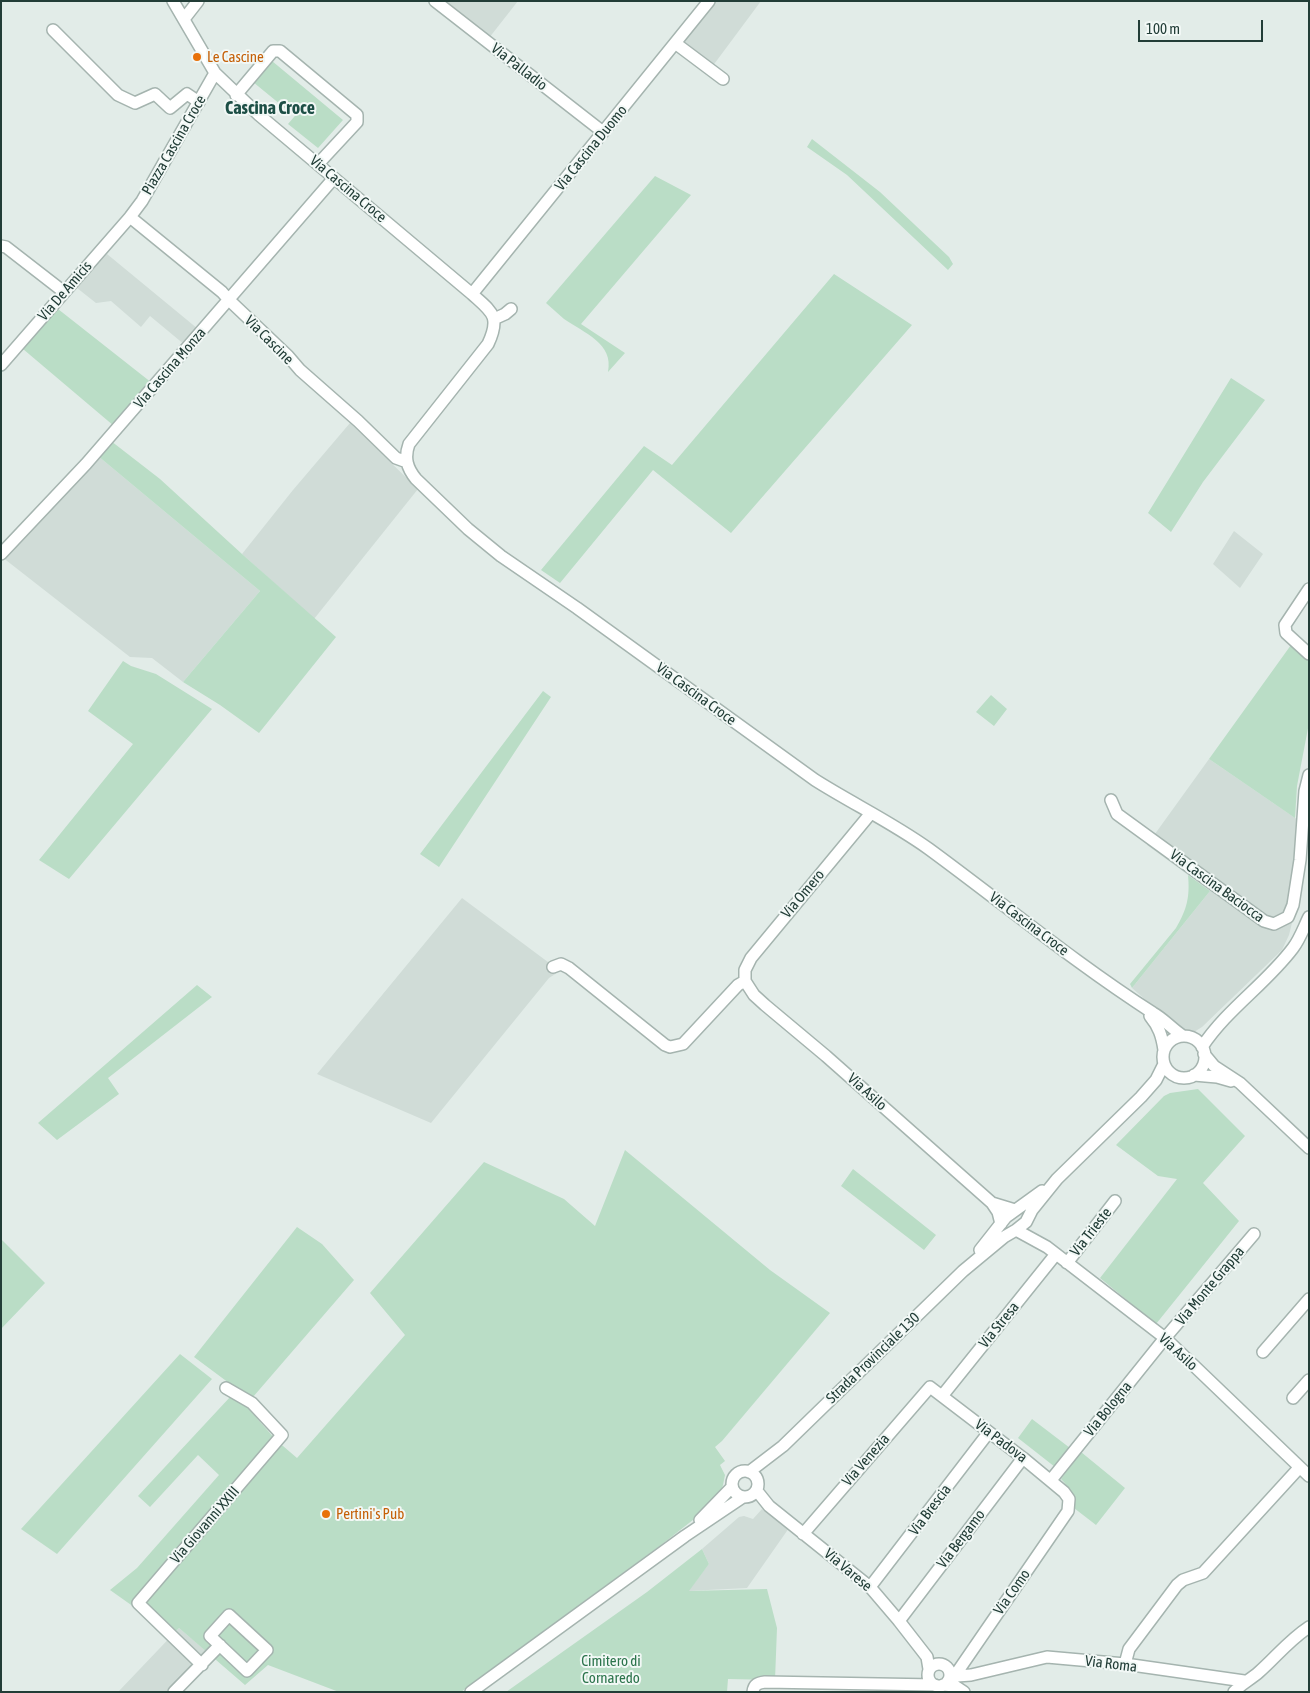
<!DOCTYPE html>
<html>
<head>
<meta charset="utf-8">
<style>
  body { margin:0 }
  #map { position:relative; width:1310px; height:1693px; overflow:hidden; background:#e2ece8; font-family:"Asap Condensed",sans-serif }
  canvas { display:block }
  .frame { position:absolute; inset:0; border:2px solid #223d37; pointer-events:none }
  .scale { position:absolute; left:1138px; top:20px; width:125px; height:22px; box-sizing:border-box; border:2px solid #223d37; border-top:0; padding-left:6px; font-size:15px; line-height:18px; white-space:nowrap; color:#223d37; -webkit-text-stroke:4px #f2f8f6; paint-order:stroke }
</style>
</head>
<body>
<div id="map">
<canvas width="1310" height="1693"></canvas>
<div class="frame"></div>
<div class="scale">100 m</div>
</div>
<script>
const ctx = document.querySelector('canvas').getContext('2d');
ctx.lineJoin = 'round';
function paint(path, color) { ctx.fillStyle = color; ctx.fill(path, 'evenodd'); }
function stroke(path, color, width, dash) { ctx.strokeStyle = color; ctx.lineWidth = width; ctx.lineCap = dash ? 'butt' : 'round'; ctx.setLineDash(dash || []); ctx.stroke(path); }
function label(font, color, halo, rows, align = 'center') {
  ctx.font = font + ' "Asap Condensed",sans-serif'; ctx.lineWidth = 4; ctx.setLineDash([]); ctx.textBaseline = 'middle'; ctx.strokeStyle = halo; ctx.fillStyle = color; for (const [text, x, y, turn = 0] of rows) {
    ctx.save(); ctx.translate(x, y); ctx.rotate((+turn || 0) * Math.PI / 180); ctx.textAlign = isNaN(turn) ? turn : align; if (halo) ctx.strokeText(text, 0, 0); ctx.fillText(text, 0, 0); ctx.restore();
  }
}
const built = new Path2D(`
  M443 1H518L489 38Z
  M713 1H761L712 67 679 43Z
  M107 254 198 329 191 350 150 316 141 327 111 301 96 303 77 288Z
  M350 423 418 489 314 619 242 554 293 490Z
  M98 456 260 591 183 682 152 658 130 657 2 557Z
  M1234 531 1263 554 1240 588 1213 564Z
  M1209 759 1304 824 1294 915 1289 935 1282 950 1202 1027 1194 1032 1188 1033 1181 1031 1132 988 1210 891 1147 845Z
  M462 898 560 971 549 978 431 1123 317 1074Z
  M762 1509 789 1528 747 1588 688 1591 709 1564 702 1549 739 1517 744 1516 753 1519Z
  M179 1628 213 1657 177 1692H118Z`);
const green = new Path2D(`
  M272 61 343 120 318 148 288 124 300 110C299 104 297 103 291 103L286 109 253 82Z
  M812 139 880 192 949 257 953 264 948 270 847 175 807 147Z
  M655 176 691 195 581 324 625 353 608 372C614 343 584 333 564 319 558 314 552 308 546 303Z
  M834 274 912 325 731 533 653 470 560 583 541 570 644 446 672 465Z
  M58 309 152 383 114 426 23 349Z
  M1231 378 1265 400 1203 482 1171 532 1148 513Z
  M111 441 160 479 242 554 336 637 259 733 220 705 183 682 260 591 98 456Z
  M1291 645 1309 661V723L1297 786 1295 818 1209 759Z
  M123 661 131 666 156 674 212 709 69 879 39 860 133 744 88 711Z
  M543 691 551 697 439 867 420 854Z
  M991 695 1007 709 994 726 976 712Z
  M1188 875 1210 891 1132 988 1130 984 1176 928C1187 909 1190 897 1188 875Z
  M197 985 212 997 108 1078 119 1094 57 1140 38 1123Z
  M1198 1089 1245 1136 1203 1183 1239 1221 1156 1324 1100 1278 1177 1179 1158 1176 1116 1145 1164 1096 1170 1093Z
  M625 1150 770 1270 830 1313 722 1441 715 1447 725 1461 720 1465 725 1475 723 1485 720 1494 712 1505 661 1545 461 1692H339L268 1665 245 1685 179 1628 169 1638 134 1607 110 1590 137 1568 219 1475 198 1455 150 1507 138 1496 231 1396 247 1407 276 1440 297 1458 405 1335 370 1293 484 1162 564 1199 595 1226Z
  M853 1169 936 1235 924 1250 841 1186Z
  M297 1227 322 1244 354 1280 253 1397 233 1386 194 1357Z
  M1 1239 45 1283 1 1329Z
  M180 1354 212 1379 57 1554 21 1529Z
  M1032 1419 1070 1448 1055 1467 1018 1438Z
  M1081 1452 1125 1488 1096 1525 1074 1508C1072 1495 1070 1488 1061 1479Z
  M702 1549 709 1564 689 1591 767 1589 777 1628 775 1680 728 1679 727 1692H506L647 1592Z`);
const minor = new Path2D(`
  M173 1 215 73 259 115 472 294C492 312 501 316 488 344L409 444C404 458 407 468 416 479L468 529 501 556 577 608 815 780C853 804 893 823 929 849 1004 904 1075 963 1153 1013 1164 1019 1172 1029 1183 1036
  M435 1 603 132
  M184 19 198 1
  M53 30 118 95 135 103 155 94 170 108 187 94 199 102
  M675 43 723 79
  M236 95 273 51H280L357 115V122L318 164
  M130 217 222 292 229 300 288 356 300 370 358 421 396 458 407 462
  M1 246 6 247 64 292
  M472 294 709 1
  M494 319 505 314 511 309
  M1 365 130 217 142 201 215 73
  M1 554 86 464 334 178
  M1309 589 1285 625 1286 633 1309 654
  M1111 800 1117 814 1264 921 1274 924 1288 917 1293 905 1300 860 1305 791 1309 775
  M553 967 561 964 569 968 665 1045 670 1047 683 1044 738 985 745 981
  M745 981 754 995 765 1005 826 1056 992 1203
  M745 981V970L751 958 871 813
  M1150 1016C1159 1027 1162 1036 1164 1050
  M1163 1057a21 21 0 1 1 42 0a21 21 0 1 1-42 0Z
  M1202 1047C1227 1009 1266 984 1293 948 1300 939 1304 927 1309 917
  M1204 1054 1214 1066 1240 1083 1309 1148
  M1194 1075 1217 1077 1231 1081
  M1001 1224 998 1212 992 1203 1015 1210
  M1016 1230 1047 1247 1165 1338 1309 1476
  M980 1250 1006 1217 1042 1191
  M1067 1263 1115 1201
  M1263 1352 1309 1299
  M942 1396 1056 1254
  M1293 1398 1309 1380
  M732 1484a13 13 0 1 1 26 0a13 13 0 1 1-26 0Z
  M749 1472 783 1446 963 1271 1004 1237 1016 1230 1026 1222 1032 1210 1057 1179 1141 1097 1156 1080 1164 1064
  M1051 1480 1165 1338 1254 1234
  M757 1491 769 1506 870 1587 899 1621 927 1657 929 1669
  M700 1520 732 1487
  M803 1534 930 1387 1023 1458 1064 1492 1069 1499 1068 1511 958 1671 948 1681
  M870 1587 989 1432
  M229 1615 267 1650 247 1671 210 1636Z
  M899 1621 1023 1458
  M1125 1664 1129 1649 1177 1585 1183 1580 1203 1573 1299 1468
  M928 1675a11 11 0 1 1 22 0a11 11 0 1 1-22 0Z
  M202 1665 138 1603 282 1435 252 1403 226 1388
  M951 1673 957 1676 971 1675 1047 1657 1125 1664 1244 1681
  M943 1685 955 1686 964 1692
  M174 1692 220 1645
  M471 1692 685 1536 743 1497
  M753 1692C754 1684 758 1683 765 1682L935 1685
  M1234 1692C1242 1683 1250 1680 1259 1672 1276 1657 1289 1640 1309 1627`);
const markers = [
  [197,57,5,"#e8710a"],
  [326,1514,5,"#e8710a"]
];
const foodNames = [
  ["Le Cascine",207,57],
  ["Pertini's Pub",336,1514]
];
const streetNames = [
  ["Via Palladio",519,67,38],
  ["Piazza Cascina Croce",174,145,-60],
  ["Via Cascina Duomo",591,148,-51],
  ["Via Cascina Croce",348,189,40],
  ["Via De Amicis",65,291,-49],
  ["Via Cascine",269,340,45],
  ["Via Cascina Monza",170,368,-49],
  ["Via Cascina Croce",696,694,36],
  ["Via Cascina Baciocca",1217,886,36],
  ["Via Omero",803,894,-50],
  ["Via Cascina Croce",1029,924,37],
  ["Via Asilo",867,1092,42],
  ["Via Trieste",1091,1232,-52],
  ["Via Monte Grappa",1210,1286,-50],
  ["Via Stresa",999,1325,-51],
  ["Via Asilo",1178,1352,43],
  ["Strada Provinciale 130",873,1358,-44],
  ["Via Bologna",1108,1409,-51],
  ["Via Padova",1001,1441,37],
  ["Via Venezia",866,1460,-49],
  ["Via Brescia",930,1510,-53],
  ["Via Giovanni XXIII",205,1525,-49],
  ["Via Bergamo",961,1539,-53],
  ["Via Varese",848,1570,40],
  ["Via Como",1012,1592,-55],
  ["Via Roma",1111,1664,7]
];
const parkNames = [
  ["Cimitero di",611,1661],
  ["Cornaredo",611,1678]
];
const quarterNames = [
  ["Cascina Croce",270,108]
];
paint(built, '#d0dcd7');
paint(green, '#baddc6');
stroke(minor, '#a5b4af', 14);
stroke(minor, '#fff', 11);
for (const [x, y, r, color] of markers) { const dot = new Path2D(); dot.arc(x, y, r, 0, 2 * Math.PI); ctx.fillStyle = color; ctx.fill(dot); stroke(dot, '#f2f8f6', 2); }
label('15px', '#c56008', '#f2f8f6', foodNames, 'left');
label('15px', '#223d37', '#f2f8f6', streetNames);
label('15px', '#2c744c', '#f2f8f6', parkNames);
label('bold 18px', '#1d4f46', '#f2f8f6', quarterNames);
</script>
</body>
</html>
